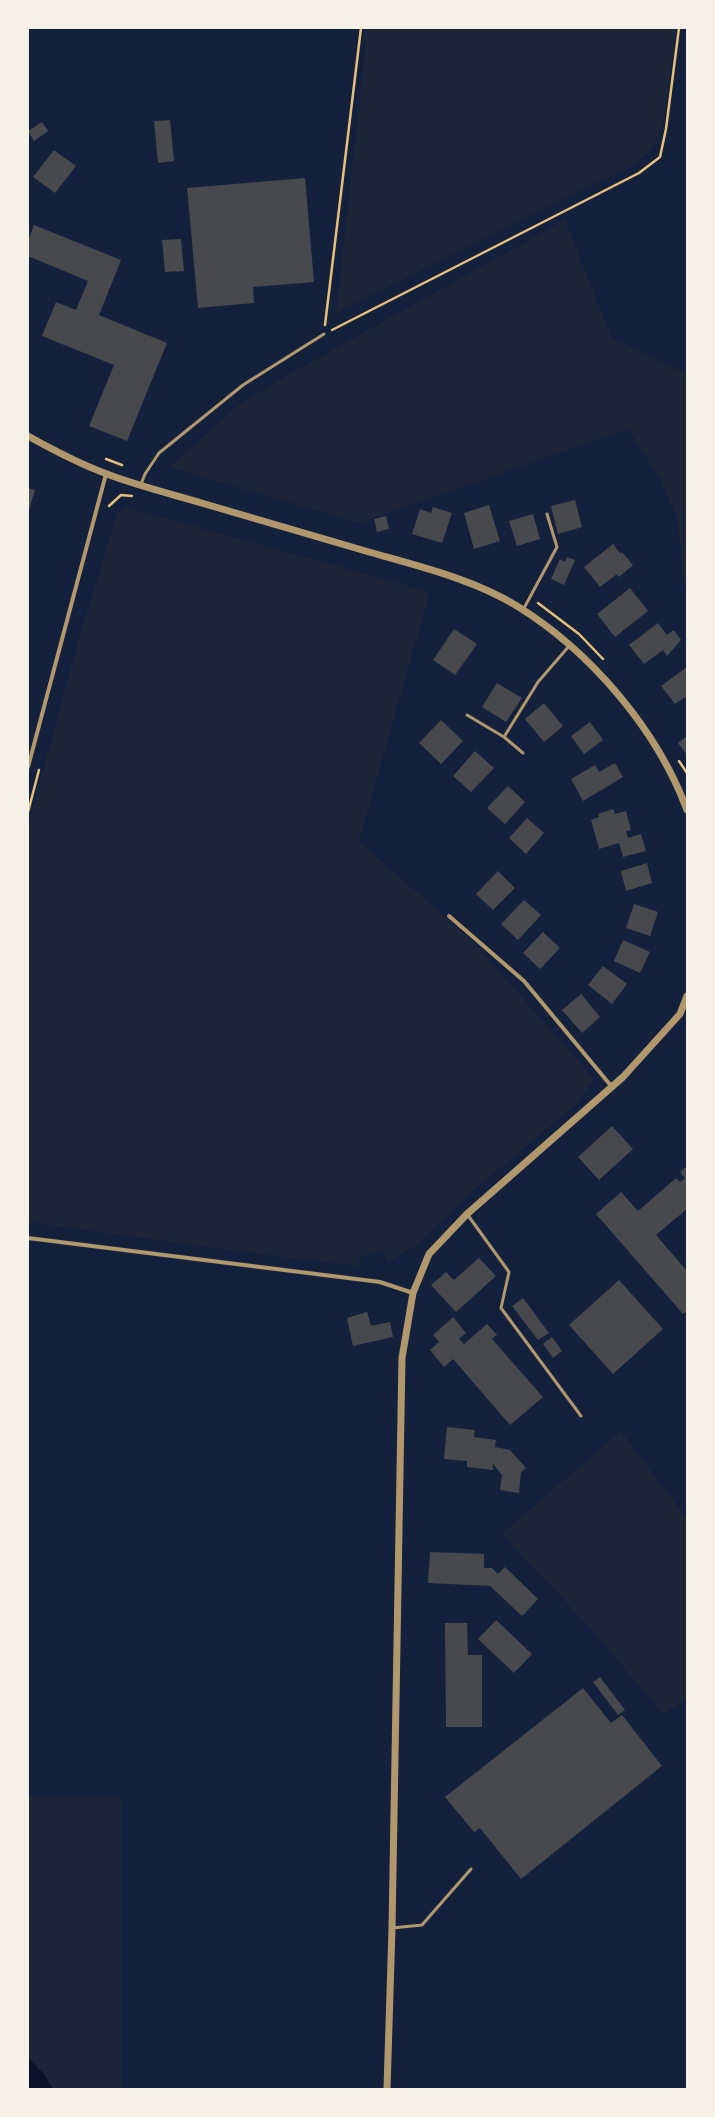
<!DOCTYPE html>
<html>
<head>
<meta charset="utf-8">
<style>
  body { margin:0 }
  #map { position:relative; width:715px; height:2117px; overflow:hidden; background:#14213d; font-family:Barlow,sans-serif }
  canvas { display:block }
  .frame { position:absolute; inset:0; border:29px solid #f6f1e7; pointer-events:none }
</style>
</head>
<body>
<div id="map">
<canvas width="715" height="2117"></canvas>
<div class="frame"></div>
</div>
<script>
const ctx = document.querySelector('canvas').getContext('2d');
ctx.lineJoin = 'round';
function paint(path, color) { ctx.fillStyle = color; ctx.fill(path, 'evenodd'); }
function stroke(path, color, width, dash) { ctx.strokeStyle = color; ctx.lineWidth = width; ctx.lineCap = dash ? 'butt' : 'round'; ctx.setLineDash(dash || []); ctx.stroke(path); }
const green = new Path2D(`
  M365 28H676L663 124 652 149 635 164 336 313 365 51Z
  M565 220 611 337 687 374V583L684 586 678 520 660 479 628 429 359 523 169 467 239 405 286 376Z
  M125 507 430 592 359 841 474 943 594 1079 578 1103 475 1189 418 1244 388 1262 383 1251 362 1256 357 1266 258 1254 28 1222V826L79 638 117 514Z
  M621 1431 687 1519V1699L663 1714 585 1622 501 1534Z
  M121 1796V2089H28V1797Z`);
const water = new Path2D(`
  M28 2058 44 2074 53 2089H28Z`);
const building = new Path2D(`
  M170 120 174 161 158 163 154 121Z
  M42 122 48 131 34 141 28 131Z
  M54 150 76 166 55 193 33 177Z
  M305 178 314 282 253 287 254 303 198 308 187 188Z
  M34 225 121 260 99 315 167 343 127 441 89 426 114 365 42 336 56 302 76 310 88 281 28 256V241Z
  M181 239 184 271 165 272 162 240Z
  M28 488 35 490 28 513Z
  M575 500 582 527 558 534 551 506Z
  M489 505 500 541 474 549 464 513Z
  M433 507 452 513 442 543 412 534 420 509 431 513Z
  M533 514 540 539 517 546 509 521Z
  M386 516 389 529 377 532 374 519Z
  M613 544 620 553 622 552 633 565 619 577 617 574 600 587 584 567Z
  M567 557 575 560 564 585 551 579 560 559 565 562Z
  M630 588 648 611 615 637 597 614Z
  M658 623 667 635 674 630 681 640 667 656 663 650 644 664 629 645Z
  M454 629 477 644 455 675 433 660Z
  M687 667V699L685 697 675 704 661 686Z
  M497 683 522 698 506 722 482 707Z
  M544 703 563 726 544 742 525 719Z
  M441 720 463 741 441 764 419 743Z
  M590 722 603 740 584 754 571 736Z
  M687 736V755L678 743Z
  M475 751 494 768 471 792 453 776Z
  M615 763 623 777 583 801 571 779 595 765 599 772Z
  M508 786 525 802 505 824 487 808Z
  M613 809 615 814 626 811 631 830 626 831 628 838 641 834 646 851 623 857 619 843 599 849 591 820 599 817 598 814Z
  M527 818 544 833 526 854 509 838Z
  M647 863 652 883 626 891 621 871Z
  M498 871 515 888 493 910 476 894Z
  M524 900 541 915 518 940 501 924Z
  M634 904 658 912 650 936 626 928Z
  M543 932 560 948 540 969 523 953Z
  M623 940 650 952 640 973 614 961Z
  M603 966 627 984 612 1004 588 985Z
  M581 994 600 1017 582 1033 562 1010Z
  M612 1126 633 1149 599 1180 578 1157Z
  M687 1166V1209L656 1235 687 1271V1311L683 1314 596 1214 621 1192 638 1211 676 1178 680 1182 685 1178 680 1172Z
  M479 1258 496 1276 456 1312 431 1285 446 1272 454 1280Z
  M619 1280 663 1329 613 1374 569 1325Z
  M523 1298 549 1333 538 1340 512 1306Z
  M367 1312 371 1326 390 1322 393 1337 353 1346 347 1318Z
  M453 1317 466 1333 459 1339 464 1344 487 1324 497 1335 492 1339 543 1397 510 1425 453 1359 444 1367 430 1350 439 1342 433 1335Z
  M552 1337 562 1351 553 1358 543 1344Z
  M447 1427 475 1430 474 1437 496 1440 495 1447 510 1450 526 1468 521 1472 519 1493 500 1490 502 1475 493 1464V1470L467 1467V1461L444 1459Z
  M430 1552 484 1554V1568H492L498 1574 505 1567 538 1599 522 1616 490 1586 428 1583Z
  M496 1620 532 1654 514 1673 478 1639Z
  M445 1623H467L468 1655H482V1727H446Z
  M600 1677 625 1710 618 1715 593 1682Z
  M583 1688 611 1723 622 1715 662 1766 521 1879 480 1828 474 1832 445 1797Z`);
const path = new Path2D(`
  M325 325 361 28
  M332 330 639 173 660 157 666 129 679 28
  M106 459 122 465
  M109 506 121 495 132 496
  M538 603 579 634 603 659
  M679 761 687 773
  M28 812 39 770`);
const service = new Path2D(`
  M141 484 145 474 159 453 243 385 324 334
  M523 610 557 547 547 514
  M467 715 504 737 538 682 570 645
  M504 737 523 753
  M467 1214 509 1272 501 1308 581 1416
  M392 1928 422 1925 471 1869`);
const minor = new Path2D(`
  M28 767 106 474
  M449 916 524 981 612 1087
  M28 1238 380 1282 413 1293`);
const tertiary = new Path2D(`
  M28 436C53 450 80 464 107 474 138 486 172 494 205 504 260 520 314 536 369 552 418 566 473 579 517 606 590 651 657 729 687 810
  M387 2089 392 1928 402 1358 413 1293 429 1254 467 1214 623 1077 680 1014 687 996`);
paint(green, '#1d2539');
paint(water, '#0b132b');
paint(building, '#48494c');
stroke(path, '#e5c07b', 2.5);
stroke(service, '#b1986c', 3);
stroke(minor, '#b1986c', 4);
stroke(tertiary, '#b1986c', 7);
</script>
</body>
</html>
